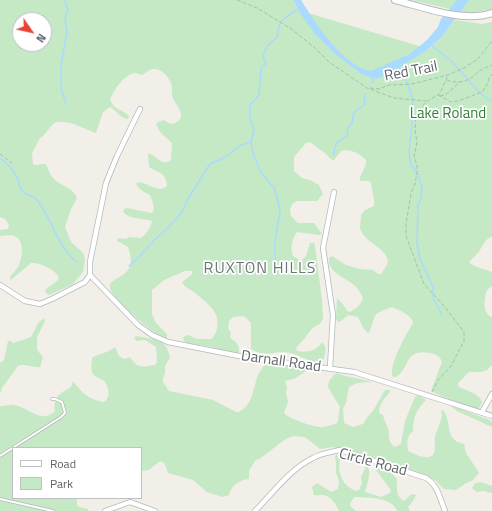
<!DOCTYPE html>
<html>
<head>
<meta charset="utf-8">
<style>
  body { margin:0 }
  #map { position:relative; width:492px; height:511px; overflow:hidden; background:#f1efe8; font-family:"Titillium Web",sans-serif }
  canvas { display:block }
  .legend { position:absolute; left:12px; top:447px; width:130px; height:52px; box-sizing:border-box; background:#fff; border:1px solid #bfc1c3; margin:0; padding:5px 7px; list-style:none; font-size:12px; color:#5f6368 }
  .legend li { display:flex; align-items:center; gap:8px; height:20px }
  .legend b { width:20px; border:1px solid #bfc1c3 }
  .north { position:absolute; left:12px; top:12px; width:40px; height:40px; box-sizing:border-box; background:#fff; border:1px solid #bfc1c3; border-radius:50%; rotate:124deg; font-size:11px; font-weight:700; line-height:16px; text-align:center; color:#5f6368 }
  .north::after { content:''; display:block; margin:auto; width:14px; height:18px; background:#ea4335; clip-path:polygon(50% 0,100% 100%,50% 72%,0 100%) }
</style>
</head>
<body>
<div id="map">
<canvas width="492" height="511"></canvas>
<ul class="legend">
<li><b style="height:5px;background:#fff"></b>Road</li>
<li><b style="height:11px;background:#c5e8c5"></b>Park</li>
</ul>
<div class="north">N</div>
</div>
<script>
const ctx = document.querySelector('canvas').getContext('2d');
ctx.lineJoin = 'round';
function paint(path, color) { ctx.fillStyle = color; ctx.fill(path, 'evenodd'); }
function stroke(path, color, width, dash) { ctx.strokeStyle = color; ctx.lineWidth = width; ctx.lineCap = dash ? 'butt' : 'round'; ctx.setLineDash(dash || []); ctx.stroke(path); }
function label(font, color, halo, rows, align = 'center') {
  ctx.font = font + ' "Titillium Web",sans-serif'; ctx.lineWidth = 3.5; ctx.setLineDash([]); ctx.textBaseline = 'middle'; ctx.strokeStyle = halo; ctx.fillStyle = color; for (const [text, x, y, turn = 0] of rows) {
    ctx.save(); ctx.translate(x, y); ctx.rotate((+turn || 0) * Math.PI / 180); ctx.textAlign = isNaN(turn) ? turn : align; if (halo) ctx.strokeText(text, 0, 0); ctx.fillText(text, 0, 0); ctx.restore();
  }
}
const green = new Path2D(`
  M0 0H293L298 10 429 49 442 37 455 20 482 24 492 22V236L486 240 478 253 469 262 474 266 492 272V286L487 290C484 298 482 314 492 317V365L487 370 481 372H469L458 383V386C466 392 479 392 482 402L479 408H473L444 397 431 391 442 362C440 356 436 354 430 353 404 348 411 367 396 377H393C387 367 407 333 413 323 412 315 399 310 392 307 371 315 377 312 370 331L368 333 363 328 358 317 348 315 341 321 338 322 336 319 337 298 342 303 347 311 350 312C357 308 360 306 363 298 361 294 358 288 354 285 346 278 327 272 329 258L332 256 346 265 360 269 373 270 378 274H381L387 265 388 261C386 247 363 242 360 228 360 224 361 219 361 215L365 210 374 206C375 200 372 190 371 183L369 181H360C359 174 367 168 366 160 361 154 349 148 341 151L333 161 326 154 310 142 306 143 294 157V171L302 178 310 180 319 185 323 194 317 201H297L292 204 290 210 291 216 298 223H314L322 234 319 235 297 232C292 240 290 247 293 256L301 261 306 256 310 243H314L315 246 322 300 323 319 320 324C309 328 310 333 303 340 301 343 298 345 296 348L297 351C307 353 317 351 322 342 328 348 325 356 322 363 309 363 298 353 285 352 271 351 266 358 251 349V323L244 316 233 317 229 321 228 328 231 333 230 336 231 339C239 343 239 347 239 355L230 353 212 347 187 343 184 341 183 338 185 336 188 335 197 339H211C215 336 216 332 217 328 221 311 205 302 194 292 190 289 185 288 182 282L192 274V271H185L164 280 152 290V314L156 323 167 334V338L164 339C151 331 118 304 111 291 109 288 110 285 111 282 129 272 135 268 128 247L117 241 118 238 127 239 128 237 141 238C146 234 151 228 152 221L149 220C141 219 128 218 123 212L124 209 127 208 152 213C156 208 152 201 150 195 145 193 137 188 136 183 147 180 157 195 167 186 165 171 159 174 149 167L148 154C157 154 161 168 171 160L172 143 160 132 156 124 158 122 164 120C168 123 170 125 175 123 189 116 175 105 172 96 171 93 173 90 172 87 171 79 162 68 153 69 148 70 146 73 142 75 141 75 136 73 136 73 124 74 113 91 110 100 115 111 122 109 129 116L128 119C120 119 117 110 110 107L103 112 96 133C84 129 67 118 54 123L42 137 40 138 32 153 33 164 36 165 45 164C49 168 49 174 53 178 60 186 73 187 77 198L71 209 65 227 71 242 83 253 85 259 83 272 73 284 49 295 46 293 45 290 58 280 59 277C54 269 40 262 31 263L11 280 10 277C12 274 16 270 18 267 22 260 25 241 16 237 12 234 5 236 0 236V230L8 229 9 225 5 219 0 217ZM20 20H44V44H20Z
  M412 0H492V9L477 12 461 13 462 10 453 6 450 9Z
  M44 318 45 321 37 337V350L43 357 40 367C32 368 25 363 18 366L2 388 0 394V363L4 360 8 341H11L13 343 31 337 38 323Z
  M137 336C154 340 167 338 170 358L165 366V373L163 378V382L169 391 213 400 236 412H239C253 405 253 388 258 375 260 371 263 367 265 364L274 366 287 365 306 369 305 372 294 379 285 381 287 387 286 393 288 402 284 413C287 418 314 427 320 427 324 428 331 425 336 424L338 421 340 407 328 387C328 381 332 376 337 373 348 378 360 378 372 382L357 383 349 387 346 403 343 408 344 423 353 427 363 424 368 416 373 411 385 390H391C387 397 377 404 380 414L383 415C384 420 386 424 388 428 390 436 387 442 395 447L401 444 405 421 415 397 418 395 426 400C416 410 413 418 413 431 406 437 407 442 408 451 414 454 430 462 434 453 436 448 434 442 435 437 437 429 444 418 441 410L444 411C452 424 444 440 464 444L466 453 479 473 472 481 466 483 456 490 444 489 435 480 403 467 359 453 349 452 333 447 320 449 305 437 293 436 284 440 261 458 256 460 249 470V479C239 480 231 486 229 495L223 497 207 492 193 480 168 473C166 468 166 462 160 461L149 470 141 471V448H13V498H77V505L79 507 88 509V511H0V406C5 407 8 404 13 405 27 406 41 425 55 411 53 397 60 393 71 387L73 381C82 393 89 400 104 402 111 398 109 386 104 381 101 378 96 378 93 374 90 369 92 363 92 358 100 353 108 353 115 347L119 356 124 359 130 357C138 369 141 367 155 365L157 362 156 347 145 340 136 341 134 337Z
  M450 405 492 421V427L457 411Z
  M336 454 340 460C337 473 343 486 356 491L359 490 362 483 361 477 367 464C372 472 367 484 365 492L381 497 390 493 391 490 376 470 377 467C386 466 391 472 397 479 397 487 395 496 404 501L412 494 416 495 413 501 408 507 410 511H397C392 497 370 498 357 497H354L350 504 351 507 356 511H339C337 505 330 495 323 495 319 495 318 496 314 495L312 487 317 483 331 492 338 489 339 482 336 472V461L335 458Z
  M481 482 492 486V493L483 491 477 492 472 488 475 483Z`);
const water = new Path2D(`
  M293 0H301C315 22 343 67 371 71L410 54 427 40 438 27 441 19 457 0H469L442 37 426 51 385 76 374 79 362 74 340 58 315 34 300 13Z`);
const stream = new Path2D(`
  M64 0 68 9 65 19 67 32 61 65V88L66 104
  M431 45 451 61 480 93 492 102
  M399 67 407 82 413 100V115L409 151 410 162 418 175 422 188 421 198 418 205 417 243 420 259 433 287V297L442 315
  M373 83V77
  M334 154C335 142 337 142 347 136L348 127 352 124C354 108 352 115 364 105L365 94
  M0 158C9 165 15 171 19 182 19 184 20 188 22 190 25 195 33 196 37 200 52 219 58 248 77 262
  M129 266 141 255 155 239 167 229 182 212 188 199 210 164 224 158 241 145 251 142
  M275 269V242L280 211 275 189 260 171 252 150 251 142 254 130 250 120V105L259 95 261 68 266 64 263 56 267 46 277 37 280 22 289 15 300 8`);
const path = new Path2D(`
  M237 0 257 8 290 28 314 47 329 62 367 88 394 98 426 101
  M447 80C453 83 464 83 471 78 475 76 476 73 481 70 484 68 488 67 492 65
  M370 88 379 89 389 85 412 84 448 75 464 68 478 59 492 41
  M438 95 451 102 458 101 482 92 488 83 489 78 492 74
  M440 96 445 95 460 82
  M0 154 12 163
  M432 392 438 380 451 366 464 341V332L445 307 424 284 406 236V224L411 193 415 184 417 173V165L414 157 417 142 415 130 416 115 419 110 427 101 438 95 441 91 448 75`);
const service = new Path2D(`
  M0 456 61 417 65 413 62 402 55 399H52
  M0 499 53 511`);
const minor = new Path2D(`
  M90 275 138 325 152 335 168 342 244 357 354 372 492 416
  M0 285 25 301 40 304 52 299 85 282 90 275V262L106 183 117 156 140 109
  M330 368 333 315 323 248 334 192
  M482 412 492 394
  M105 511 130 502 155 511
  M255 511C273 493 290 469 313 458 322 453 331 452 340 450L426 478C438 485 440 499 445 511`);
const secondary = new Path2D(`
  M395 0C423 7 464 23 492 13`);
const streetNames = [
  ["Red Trail",411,72,-11],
  ["Darnall Road",281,362,8],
  ["Circle Road",373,463,15]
];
const parkNames = [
  ["Lake Roland",448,114]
];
const neighbourhoodNames = [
  ["RUXTON HILLS",260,269]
];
paint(green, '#c5e8c5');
paint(water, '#aadaff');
stroke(stream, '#aadaff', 1.5);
stroke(service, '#b5b8bc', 3.5);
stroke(minor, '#b5b8bc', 6);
stroke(secondary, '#b6babf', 8);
stroke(path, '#9cc7a9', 1, [4, 2]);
stroke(service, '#fff', 2);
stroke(minor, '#fff', 4.5);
stroke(secondary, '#fff', 6);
label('15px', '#5f6368', '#fff', streetNames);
label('15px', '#348238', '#fff', parkNames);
ctx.letterSpacing = '1px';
label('16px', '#70757a', '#fff', neighbourhoodNames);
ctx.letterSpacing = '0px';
</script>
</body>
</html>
